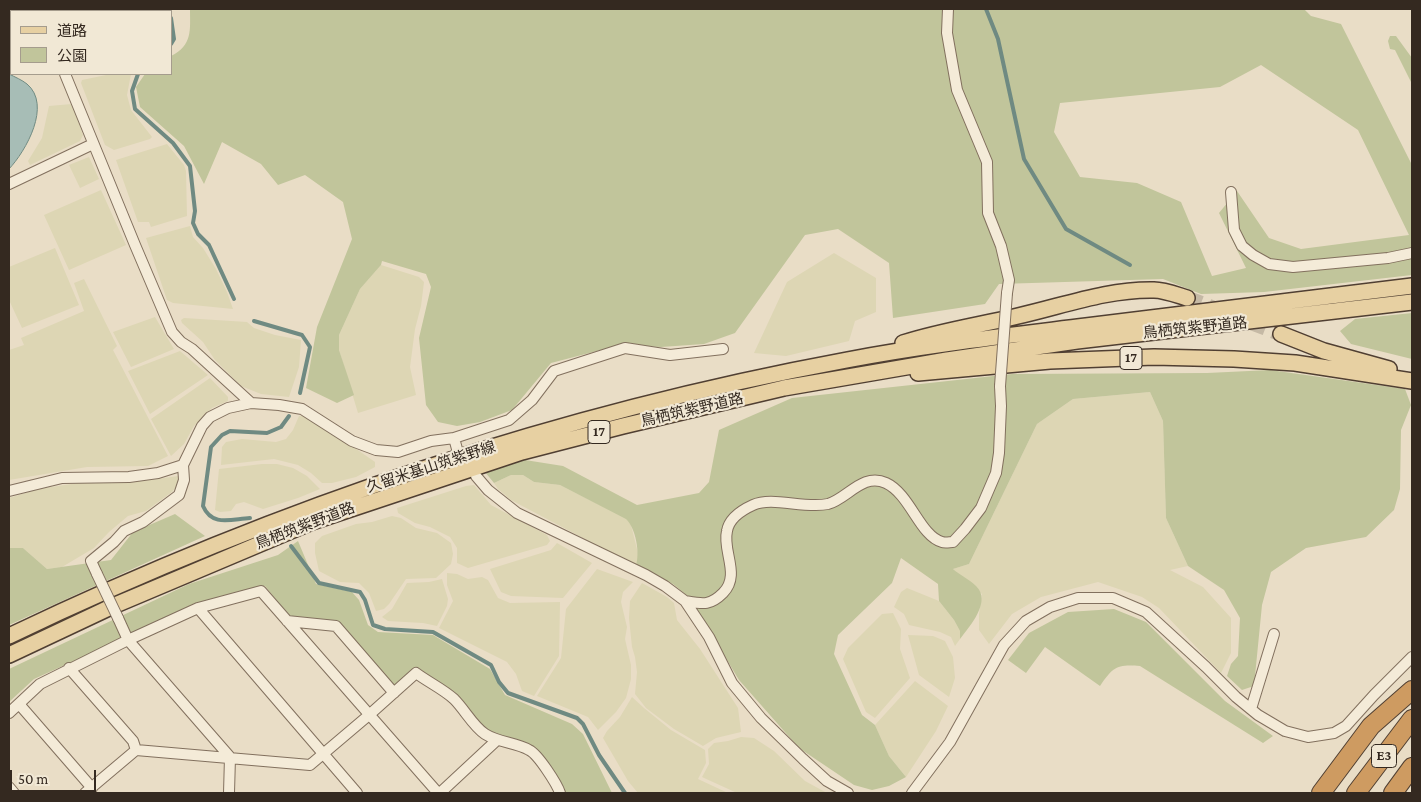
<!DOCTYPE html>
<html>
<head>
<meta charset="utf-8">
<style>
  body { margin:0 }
  #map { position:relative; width:1421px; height:802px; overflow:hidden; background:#e9ddc6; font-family:"Crimson Pro","Noto Sans JP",serif }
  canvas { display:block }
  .frame { position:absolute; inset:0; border:10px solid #342920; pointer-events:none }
  .legend { position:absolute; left:10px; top:10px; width:162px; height:65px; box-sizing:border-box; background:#f1e8d5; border:1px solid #a59c8d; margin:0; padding:6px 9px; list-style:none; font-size:15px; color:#342920 }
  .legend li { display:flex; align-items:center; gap:10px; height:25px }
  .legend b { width:25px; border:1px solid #a59c8d }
  .scale { position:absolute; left:10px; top:770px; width:86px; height:22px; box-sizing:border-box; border:2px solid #342920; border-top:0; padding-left:6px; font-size:15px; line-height:18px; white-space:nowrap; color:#342920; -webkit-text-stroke:4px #f1e8d5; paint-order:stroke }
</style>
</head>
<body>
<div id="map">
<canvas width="1421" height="802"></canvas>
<div class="frame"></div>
<ul class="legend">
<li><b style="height:6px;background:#e7d0a2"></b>道路</li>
<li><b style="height:14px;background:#c1c59b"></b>公園</li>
</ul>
<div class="scale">50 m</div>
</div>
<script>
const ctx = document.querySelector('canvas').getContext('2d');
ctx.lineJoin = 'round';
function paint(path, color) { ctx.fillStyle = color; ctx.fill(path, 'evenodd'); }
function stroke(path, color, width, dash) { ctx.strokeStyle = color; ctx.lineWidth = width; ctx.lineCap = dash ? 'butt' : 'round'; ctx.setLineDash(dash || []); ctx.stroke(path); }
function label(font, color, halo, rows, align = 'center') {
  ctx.font = font + ' "Crimson Pro","Noto Sans JP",serif'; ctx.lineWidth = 4.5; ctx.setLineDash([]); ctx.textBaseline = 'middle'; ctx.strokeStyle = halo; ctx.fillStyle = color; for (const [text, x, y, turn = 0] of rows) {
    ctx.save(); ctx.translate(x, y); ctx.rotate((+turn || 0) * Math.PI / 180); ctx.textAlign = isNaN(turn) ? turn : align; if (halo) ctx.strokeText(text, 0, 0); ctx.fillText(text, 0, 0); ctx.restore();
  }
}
const farmland = new Path2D(`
  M9 9H34L35 11H11V66L9 63Z
  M111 74H131L127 95 131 110 152 137 150 139 114 150 105 145 81 83 82 80Z
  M72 104 83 135 80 141 30 165 28 161 42 138 49 106Z
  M167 144 184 165 186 171 187 216 151 227 149 222H138L116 160Z
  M89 157 99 179 80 188 69 165Z
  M101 190 126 245 69 270 44 215Z
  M190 226 193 237 203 248 216 269 227 292 233 309 173 303 167 300 146 238Z
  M55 248 79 305 22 328 9 300V267Z
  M834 253 876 278V312L855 321 849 341 786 356 754 353 787 282Z
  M381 265 419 277 424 282 421 306 415 329 410 367 416 395 358 413 339 350V335L360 289Z
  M84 279 117 346 113 350 168 456 148 466 87 467 9 480V350L24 345 21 338 84 311 74 283Z
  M155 317 174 349 131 367 113 332Z
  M184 318 247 322 254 328 275 335 301 340 299 367 289 397 261 394 241 386 215 360 203 342 182 323 181 320Z
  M180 351 208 375 150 414 128 371Z
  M210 378 228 397V401L212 408 194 426 184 444 171 456 151 419Z
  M1150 392 1163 421 1166 518 1188 566 1170 570 1203 587 1231 618V653L1221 673 1159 608 1142 597 1098 582 1041 597 1012 614 989 644 979 630V614L982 594 953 569 969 564 1037 424 1073 399Z
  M299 416H303L352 446 375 462V467L356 477 332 483H322L311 473 298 465 274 459 221 465 222 447 226 442 242 439 276 442 286 439 293 430Z
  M262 464H277L293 468 307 476 320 489 298 498 263 509 244 502 236 504 231 511 220 512 215 510 219 469Z
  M511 475H523L534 482 560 485 626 518 631 525 639 557 636 566 511 500 498 489 494 483Z
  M178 476V485L172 492 146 511 128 516 109 532 94 548 62 567 47 569 23 548H9V498L38 489 78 483 150 480Z
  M474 485 491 505 547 535 550 541 547 545 468 568 457 563V548L450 537 430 527 415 523 398 513 397 508 466 486Z
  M392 516 401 518 416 528 437 533 451 543 453 554 451 564 436 578 406 579 389 604 384 609 376 611 369 593 359 583 340 582 319 571 315 553V543L322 536 356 524 372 522Z
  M557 543 592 563 563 598 511 596 501 592 490 569 551 550Z
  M597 569 633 582 623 592 621 602 627 627 625 639 631 665V679L626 698 616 712 598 730 588 717 537 696 561 658 566 609Z
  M447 573 457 574 468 579 482 577 488 580 498 598 510 603 560 602 559 656 534 696 522 691 516 674 507 662 439 628 453 601 447 585Z
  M442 579 448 599 447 606 437 626 423 623 388 621 382 617 392 609 407 583 429 582Z
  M642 583 667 597 674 603 677 620 700 649 738 708 741 732 716 738 703 746 674 729 646 708 635 694 637 672 635 657 632 647 629 618 630 601Z
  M907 588 939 601 954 620 960 631V639L955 646 951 637 940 632 909 625 904 614 894 607 901 592Z
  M893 613 901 629 900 649 910 678 875 718 866 712 843 659 848 648 882 614Z
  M908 635 933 636 945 641 953 657 955 678 949 697 919 675Z
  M915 681 948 706 936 731 906 777 889 756 875 725Z
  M632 697 644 708 671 730 705 750 706 763 698 779 728 793H638L628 781 603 738 607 731 620 717Z
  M741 737 754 738 774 751 805 781 827 793H737L702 777 709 764 708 749 714 743 728 741Z`);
const green = new Path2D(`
  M190 9H1304L1311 16 1341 24 1412 165V275L1264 292 1201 294 1163 279 999 284 985 304 893 318 889 263 838 229 805 235 735 333 704 344 661 347 620 345 551 363 512 410 480 422 457 426 438 422 426 405 419 338 431 287 426 274 382 261 381 265 360 289 339 335V350L354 395 337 403 306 388 317 327 352 239 343 202 305 175 278 185 261 164 222 142 204 184 184 146 140 107 136 87 145 74H171V56C193 45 190 30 190 9ZM1261 65 1358 130 1409 235 1301 249 1269 238 1237 191 1219 213 1246 268 1212 276 1181 202 1137 183 1080 177 1054 132 1060 103 1220 87Z
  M1390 36H1396L1412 58V84L1395 50 1390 49 1388 41Z
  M1412 313V359L1351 344 1340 331 1355 319Z
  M1270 370 1405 389 1411 405 1401 430 1400 489 1394 510 1366 537 1306 548 1271 572 1262 605 1254 686 1242 690 1227 676 1231 664 1238 656 1240 618 1224 590 1188 566 1166 518 1163 421 1150 392 1073 399 1037 424 969 564 953 569C960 575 969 579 976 586 992 601 970 626 960 639V631L954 620 939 601 938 584 901 558 892 583 838 635 834 654 862 715 875 725 889 756 906 777 889 786 872 790 854 785 799 748 739 680 689 597 673 584 636 566C640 552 636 529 626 519L560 485 534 482 523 475H511L494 483 485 472 525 460 563 466 637 505 699 493 709 482 719 430 792 398 1012 374 1207 373Z
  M175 514 205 536 9 625V548H23L47 569 111 560 133 532Z
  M298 541 316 584 352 592 359 600 368 625 378 632 433 635 490 669 505 695 572 724 583 734 612 793H564L536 750 486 732 415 669 392 689 337 623 290 617 265 586 197 605 34 679 9 702V669L189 584 278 555Z
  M1114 609 1146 622 1225 701 1273 736 1263 743 1140 666C1117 664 1113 667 1100 686L1045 647 1026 673 1008 660 1029 633 1068 612Z`);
const water = new Path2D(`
  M9 74C15 77 22 80 27 84 52 105 26 151 9 169Z`);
const stream = new Path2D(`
  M170 9V11
  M986 9 998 39 1024 159 1066 229 1130 265
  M171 18 174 39 171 44
  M138 74 132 91 135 109 173 143 190 166 195 211 193 223 198 234 209 245 234 299
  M254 321 302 335 310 347 300 393
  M250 518C231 519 212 527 203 506L211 447 222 435 230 431 267 433 281 427 289 416
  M291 546 319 583 360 592 365 600 373 625 385 629 433 632 491 665 499 682 508 693 577 718 583 724 599 755 625 793`);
const primaryTunnel = new Path2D(`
  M1187 298 1281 334`);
const street = new Path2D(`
  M42 9 43 11
  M948 9 947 33 957 90 987 162 988 213 1001 246 1009 280 1007 293
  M80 11 81 9
  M65 74 135 245 172 332 181 342 192 349 251 403
  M9 184 93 144
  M1231 192 1234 230 1242 246 1253 255 1269 264 1293 267 1388 258 1412 253
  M454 438 509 420 532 400 554 371 625 348 670 355 723 349
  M476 476 488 490 517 513 646 575 665 586 685 601 709 637 732 683 761 718 803 759 827 781 848 793
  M9 491 62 478 129 477 158 473 183 465
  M97 574 91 561 114 542 124 531 143 522 179 495 184 480 183 465 202 426 210 417 228 408 251 403 279 405 302 409 352 441 376 450 398 452 431 441 454 438 457 449
  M685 601C703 604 710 606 723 593 741 575 722 551 727 531 729 519 742 510 753 505 772 496 804 509 828 504 847 499 863 472 886 483 910 494 920 536 942 542 945 543 950 542 953 542L965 529 981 508 996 473 999 453 1001 406 1000 386
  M198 608 357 793
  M118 618 128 640 230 757 229 793
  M287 621 336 626 394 693
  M69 668 133 741 136 750
  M19 704 92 788
  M1251 709 1274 634
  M9 713 40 684 128 640 198 608 261 591 438 793
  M9 787 14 793
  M85 793 136 750 310 765 369 715 416 673C428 682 443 689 454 699 465 710 473 726 485 734 499 743 516 742 529 750 538 754 557 784 560 793
  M440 793 497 740
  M912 793 950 742 1004 645 1026 621 1050 607 1078 598H1113L1146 612 1206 667 1236 697 1258 715 1285 731 1308 737 1334 733 1346 726 1374 695 1412 657`);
const primary = new Path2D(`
  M1281 334 1324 351 1389 369
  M903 343C940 331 980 325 1018 316 1063 306 1107 289 1154 290 1164 290 1177 295 1187 298
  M918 373 1050 361 1154 357 1234 359 1295 363 1412 381
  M9 636C276 508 555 414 847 360 926 345 1006 336 1086 326 1194 312 1303 299 1412 286
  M9 655 113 606 312 522 522 452 623 426 784 388 947 360 1077 341 1412 302`);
const highway = new Path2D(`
  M1321 793 1371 726 1412 690
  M1356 793 1412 719
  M1393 793 1412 767`);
const streetBridge = new Path2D(`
  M1000 386 1007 293
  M97 574 118 618`);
const shields = [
  [1131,358,22],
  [599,432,22],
  [1384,756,25]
];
const shieldNames = [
  ["17",1131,358],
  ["17",599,432],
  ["E3",1384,756]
];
const streetNames = [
  ["鳥栖筑紫野道路",1195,328,-6],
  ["鳥栖筑紫野道路",692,410,-13],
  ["久留米基山筑紫野線",431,467,-18],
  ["鳥栖筑紫野道路",305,526,-21]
];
paint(farmland, '#ddd6b4');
paint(green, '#c1c59b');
paint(water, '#a7bdb6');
stroke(water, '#6f8a82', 1);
stroke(stream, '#6f8a82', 4);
stroke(primaryTunnel, '#c5b9a5', 15, [15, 8]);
stroke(street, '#82705e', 12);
stroke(primary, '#503f32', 18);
stroke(highway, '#503f32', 20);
stroke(street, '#f4ebd8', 10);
stroke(primary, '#e7d0a2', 15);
stroke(highway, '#ce9b61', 18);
stroke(streetBridge, '#82705e', 12, []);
stroke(streetBridge, '#f4ebd8', 10);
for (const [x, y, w] of shields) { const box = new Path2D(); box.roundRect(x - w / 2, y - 11.5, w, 23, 4); ctx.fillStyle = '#f1e8d5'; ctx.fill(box); stroke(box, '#342920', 1); }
label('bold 14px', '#342920', null, shieldNames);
label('15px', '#342920', '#f1e8d5', streetNames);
</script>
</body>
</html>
